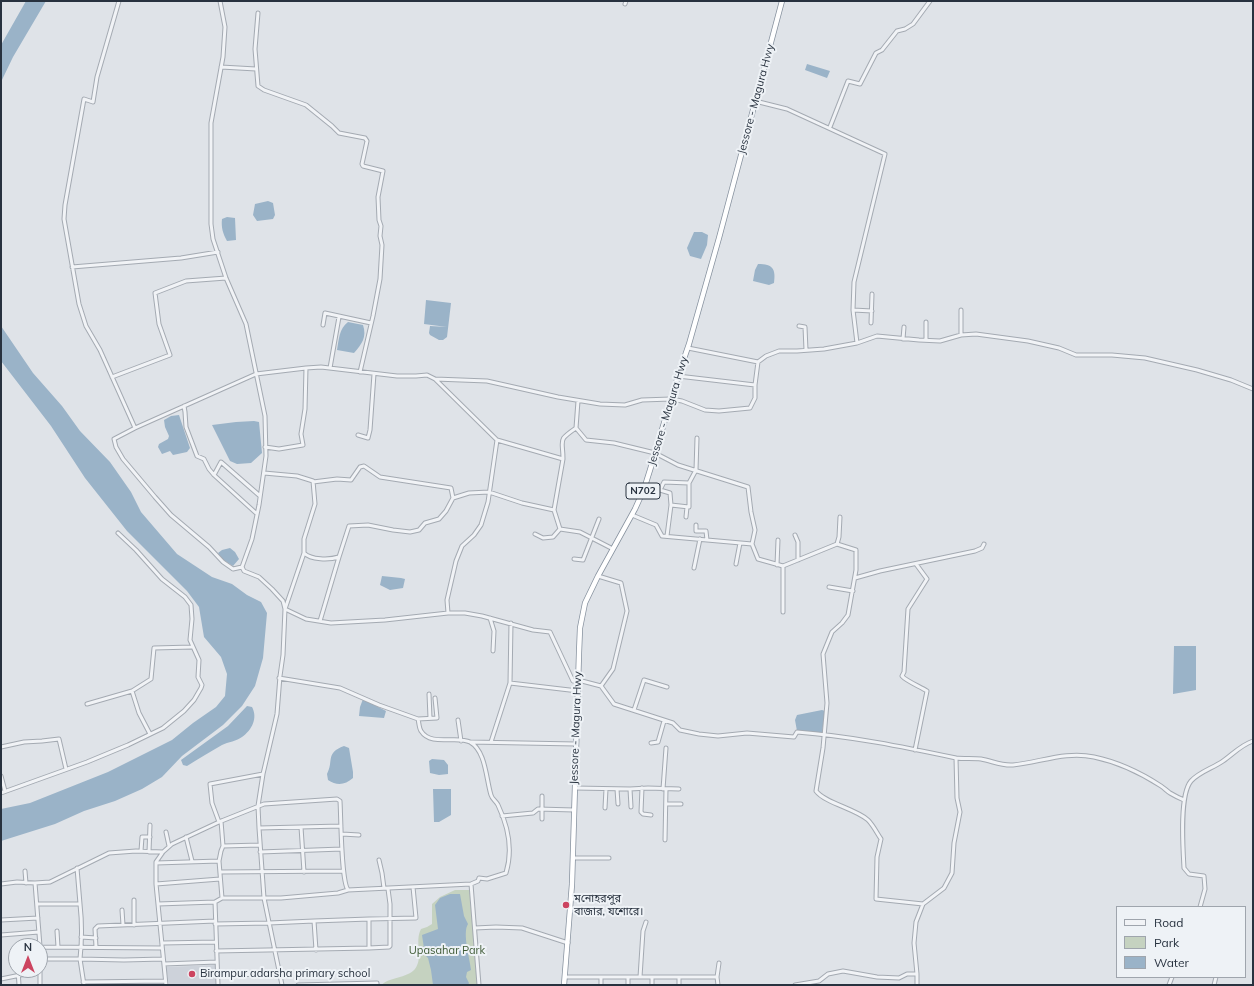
<!DOCTYPE html>
<html>
<head>
<meta charset="utf-8">
<style>
  body { margin:0 }
  #map { position:relative; width:1254px; height:986px; overflow:hidden; background:#dfe3e8; font-family:Mulish,sans-serif }
  canvas { display:block }
  .frame { position:absolute; inset:0; border:2px solid #28323f; pointer-events:none }
  .legend { position:absolute; left:1116px; top:906px; width:130px; height:72px; box-sizing:border-box; background:#eef2f6; border:1px solid #9fa5ad; margin:0; padding:5px 7px; list-style:none; font-size:12px; color:#28323f }
  .legend li { display:flex; align-items:center; gap:8px; height:20px }
  .legend b { width:20px; border:1px solid #9fa5ad }
  .north { position:absolute; left:8px; top:938px; width:40px; height:40px; box-sizing:border-box; background:#eef2f6; border:1px solid #9fa5ad; border-radius:50%; rotate:0deg; font-size:11px; font-weight:700; line-height:16px; text-align:center; color:#28323f }
  .north::after { content:''; display:block; margin:auto; width:14px; height:18px; background:#cc4460; clip-path:polygon(50% 0,100% 100%,50% 72%,0 100%) }
</style>
</head>
<body>
<div id="map">
<canvas width="1254" height="986"></canvas>
<div class="frame"></div>
<ul class="legend">
<li><b style="height:5px;background:#f1f3f6"></b>Road</li>
<li><b style="height:11px;background:#c5d2c0"></b>Park</li>
<li><b style="height:11px;background:#9ab3c8"></b>Water</li>
</ul>
<div class="north">N</div>
</div>
<script>
const ctx = document.querySelector('canvas').getContext('2d');
ctx.lineJoin = 'round';
function paint(path, color) { ctx.fillStyle = color; ctx.fill(path, 'evenodd'); }
function stroke(path, color, width, dash) { ctx.strokeStyle = color; ctx.lineWidth = width; ctx.lineCap = dash ? 'butt' : 'round'; ctx.setLineDash(dash || []); ctx.stroke(path); }
function label(font, color, halo, rows, align = 'center') {
  ctx.font = font + ' Mulish,"Noto Sans Bengali",sans-serif'; ctx.lineWidth = 4; ctx.setLineDash([]); ctx.textBaseline = 'middle'; ctx.strokeStyle = halo; ctx.fillStyle = color; for (const [text, x, y, turn = 0] of rows) {
    ctx.save(); ctx.translate(x, y); ctx.rotate((+turn || 0) * Math.PI / 180); ctx.textAlign = isNaN(turn) ? turn : align; if (halo) ctx.strokeText(text, 0, 0); ctx.fillText(text, 0, 0); ctx.restore();
  }
}
const built = new Path2D(`
  M216 965 217 985H169L166 967Z`);
const green = new Path2D(`
  M455 890H470L477 985H382C386 978 408 978 415 969 424 957 414 942 421 929L427 927 432 924V904L440 897Z`);
const water = new Path2D(`
  M26 1H46L13 57 1 82V45Z
  M807 64 830 71 827 78 805 70Z
  M268 201 273 203 275 215 273 219 257 221 253 215 255 204Z
  M227 217 235 218 236 240 227 241C223 234 221 227 222 219Z
  M694 232H702L708 235 707 245 701 259 690 256 687 248Z
  M758 264C773 264 776 269 774 283L769 285 753 281 755 270Z
  M426 300 451 303 447 337 443 340H439L430 335 429 333 430 326 447 327 424 324Z
  M348 322 363 325C367 337 362 344 354 353L337 350C339 339 339 329 348 322Z
  M1 326 33 373 62 406 80 431 110 462 131 492 141 512 177 554 212 577 232 584 247 595 261 602 267 613 263 658 255 686 242 706 223 725 182 756 162 777 142 789 115 801 84 811 55 824 1 841V809L30 803 108 772 172 740 193 723 216 707 225 696 227 674 221 657 204 637 199 607 187 591 127 531 85 478 51 426 1 361Z
  M179 415 190 448 187 452 173 455 170 451 162 454 158 447 159 444 168 439 169 436 165 427 164 420 171 416Z
  M254 421 259 422 262 453 251 463 237 464 230 461 212 425 236 422Z
  M230 548 235 552 239 559 233 566 222 559 218 553 222 550Z
  M382 576 401 578 405 579 403 588 390 590 380 585Z
  M1174 646H1196V690L1173 694Z
  M363 699 386 711 384 718 359 716 360 707Z
  M247 706 252 707C258 718 252 730 242 737 237 741 228 742 222 745 210 752 198 759 187 766L183 765 181 760 228 726Z
  M822 710 825 711 822 733 797 731 795 720 797 715Z
  M344 746 349 748 353 772V778C345 785 337 786 328 780L327 774C334 761 325 753 344 746Z
  M432 759 444 760 448 765V774L439 775 430 773 429 761Z
  M433 789H451V815L439 822H434Z
  M450 894H460L464 916 468 924C462 933 470 959 471 970L467 972 466 977 469 983 468 985H433L431 970 428 958 425 955 422 935 438 929 435 905 440 898Z`);
const minor = new Path2D(`
  M119 1 97 77 93 102 84 99 65 205 64 219 79 304 86 326 100 350 135 428 256 374 306 368 321 367 397 376H416L427 375 435 379 487 381 558 397 600 404 625 405 642 400 671 399 682 401 705 410 719 411 750 408 755 398V385
  M220 1 225 27 223 57 211 123V224L213 239 226 278 246 324 265 416 266 456 259 505 252 539 242 567 244 571 259 577 272 589 283 601 285 609 283 655 280 676 277 714 263 774 258 806 259 828 341 826
  M625 4 626 1
  M258 13 255 49 258 86 264 90 306 105 332 126 339 133 365 138 367 141 362 164 363 166 383 171 378 197 379 220 381 226 380 236 382 245 380 279 373 316 360 372
  M221 67 256 69
  M755 101 787 109 885 154 854 282 853 310 857 343
  M830 127 848 81 860 84 876 53 882 50 897 31 905 29 913 24 930 1
  M72 267 181 258 218 252
  M853 310 872 311
  M961 310V335
  M871 323 872 294
  M323 325 325 313 371 323
  M799 326 805 327 806 350
  M903 339 904 327
  M926 340V322
  M688 348 758 362
  M330 368 339 317
  M678 376 755 385 758 362 766 356 779 351H797L824 349 857 343 877 336 919 340 940 341 961 335 976 334 1028 341 1059 348 1076 355H1112L1145 358 1197 370 1231 380 1253 389
  M112 377 170 355 159 324 155 293 186 281 226 278
  M435 379 497 440 563 459C563 439 557 441 576 428
  M578 401 576 428 586 440 614 443 655 453 678 465 748 487 751 512 755 530 752 544
  M184 406 185 412 186 427 197 456 204 459 209 469 214 475 257 514
  M135 428 114 439 116 447 123 459 155 497 171 515 209 547 223 562 233 569 242 567
  M358 435 368 438 370 430 374 374
  M265 447 279 449 303 445 301 434 305 409 306 368
  M264 473 297 476 313 481 315 504 304 539V553C311 560 329 560 339 557L349 526 368 525 393 530 410 532 419 530 425 523 439 519 446 511 453 498 469 493 489 492 522 503 554 510 560 529 580 532 613 549
  M214 475 221 462 260 496
  M313 482 337 479 351 480 360 467 364 466 380 477 451 488 453 498
  M671 505 689 507V483L696 470 697 438
  M554 510 563 459
  M632 515 656 525 662 536 752 544 758 559 783 566 837 544 856 550V570L848 615 842 623 832 632 823 654 827 703 823 748 816 791C825 803 856 809 868 820 873 825 877 833 881 839L877 857 876 899 923 904 916 922 914 943 917 974H907L899 978 877 977 843 971 828 974 819 981 795 985
  M686 517 687 507
  M696 525V531H706L707 540
  M535 534 543 538 553 537 560 529
  M795 535 798 542V560
  M667 536 671 505 670 493 660 490 664 482 689 483
  M837 544 839 537 840 517
  M304 553 285 609 306 619 331 623 385 620 448 613H465L482 616 533 630 550 632 573 681 578 680 601 686 614 704 673 723 680 730 699 734 718 736 747 733 794 737 797 732C850 736 904 747 956 758
  M574 559 583 560 599 519
  M736 564 740 543
  M777 565 778 540
  M694 568 700 539
  M598 576 621 583 627 611 613 669 601 686
  M855 578 880 571 975 551 982 548 984 544
  M829 587 853 591
  M783 612V566
  M448 613 447 600 456 561 462 546 474 535 481 525 488 502 497 440
  M490 618 494 631 493 651
  M320 621 339 557
  M510 683 578 691
  M132 691 139 713 150 734
  M429 694 430 718
  M87 704 132 691 151 679 154 648 192 647
  M634 710 644 680 667 687
  M418 719 437 718 435 698
  M458 720 461 741
  M470 742 576 744
  M491 742 510 683 511 623
  M651 743 658 742 664 721
  M1 747 24 742 42 741 59 739 66 769
  M915 750 927 691C921 687 906 681 902 676L904 672 908 609 927 579 916 564
  M1 776 5 791
  M575 788 630 789 648 788 679 789
  M642 788 641 812 643 814 651 815
  M617 789 618 804
  M630 789 631 807
  M663 789 666 748
  M1 793 87 762 128 745 163 728 184 711 194 700 201 688 202 685 198 677 199 660 190 640 192 619 191 605 185 597 162 579 136 550 118 533
  M666 804H681
  M605 808 606 789
  M502 816 533 813 538 809 574 810
  M542 819V796
  M219 822 212 803 210 784 263 774
  M301 827 304 872
  M259 828 264 898 282 985
  M166 832 169 846
  M342 834 359 835
  M186 837 192 861
  M665 840 666 789
  M223 846 260 845
  M141 851 142 837H150
  M149 852 150 825
  M260 852 342 849
  M573 858H609
  M379 860 382 873 384 888
  M156 863 219 861
  M77 868 80 904
  M25 871 26 883
  M220 872 343 871
  M35 883 40 946
  M1 884 17 882 35 883 50 882 109 853 136 851 163 852
  M156 884 220 879
  M471 884 479 985
  M222 898H281L338 893 348 890
  M134 900V925
  M37 904H80C82 922 82 941 80 959H41
  M158 904 215 902
  M923 904 944 888 952 873 954 843 960 812 957 798 956 758C964 759 973 758 981 759 992 761 1002 766 1013 765 1041 762 1066 751 1094 757 1118 762 1141 773 1161 786 1164 788 1167 791 1170 793 1175 796 1179 798 1184 800
  M1200 907 1205 889 1204 876 1189 874 1184 868C1183 849 1179 795 1191 781 1199 772 1213 768 1223 761 1233 754 1241 745 1253 741
  M122 910 123 925
  M369 919 416 918 413 887
  M1 920 38 918
  M215 924 269 923 314 921 316 950
  M475 928 496 927 522 928 568 943
  M57 931 58 947
  M1 935 39 932
  M81 937 96 938
  M162 943 216 942
  M96 947 95 929 98 926 215 921
  M369 948 389 947 390 946V904L388 889
  M216 951 369 948V919L314 921
  M164 964 217 962
  M18 970 19 985
  M917 974V985
  M217 976 278 973
  M565 977H717
  M601 977V985
  M628 977V985
  M640 977 643 931 646 922
  M652 977V985
  M679 978V985
  M1 979 40 971
  M83 982 165 981
  M40 985V947L162 948
  M84 985 80 959 124 960 163 959
  M166 985 156 884V862L163 852 172 844 219 822 264 804 337 799 340 801C341 816 341 881 348 890L471 884 478 881 479 878 487 879 506 873C513 850 508 826 498 805 496 801 492 799 491 795 486 779 486 751 470 742 457 735 431 747 421 731 419 728 419 723 418 719L379 705 340 688 279 678
  M218 985 215 902 222 898 219 861 221 851 223 846 221 821
  M298 985 377 983V985
  M718 985 717 977 719 963
  M1169 985 1172 977
  M1214 985 1216 977`);
const highway = new Path2D(`
  M564 985 572 884 579 653 580 628 585 603 598 576 635 509 644 489 650 470 678 376 689 344 719 238 782 1`);
const markers = [
  [566,905,4,"#cc4460"],
  [192,974,4,"#cc4460"]
];
const shields = [
  [643,491,34]
];
const shieldNames = [
  ["N702",643,491]
];
const streetNames = [
  ["Jessore - Magura Hwy",756,99,-75],
  ["Jessore - Magura Hwy",668,411,-73],
  ["Jessore - Magura Hwy",576,728,-88]
];
const poiNames = [
  ["ম‌ন‌োহরপুর",574,899],
  ["বাজার, যশ‌োরে।",574,912],
  ["Birampur adarsha primary school",200,974]
];
const parkNames = [
  ["Upasahar Park",447,951]
];
paint(built, '#cdd2da');
paint(green, '#c5d2c0');
paint(water, '#9ab3c8');
stroke(minor, '#a4aab2', 5);
stroke(highway, '#86919e', 6);
stroke(minor, '#f1f3f6', 3);
stroke(highway, '#fff', 4.5);
for (const [x, y, r, color] of markers) { const dot = new Path2D(); dot.arc(x, y, r, 0, 2 * Math.PI); ctx.fillStyle = color; ctx.fill(dot); stroke(dot, '#eef2f6', 1.5); }
for (const [x, y, w] of shields) { const box = new Path2D(); box.roundRect(x - w / 2, y - 8, w, 16, 3); ctx.fillStyle = '#eef2f6'; ctx.fill(box); stroke(box, '#28323f', 1); }
label('bold 10px', '#28323f', null, shieldNames);
label('11px', '#28323f', '#eef2f6', streetNames);
label('11px', '#28323f', '#eef2f6', poiNames, 'left');
label('11px', '#3e5a35', '#eef2f6', parkNames);
</script>
</body>
</html>
